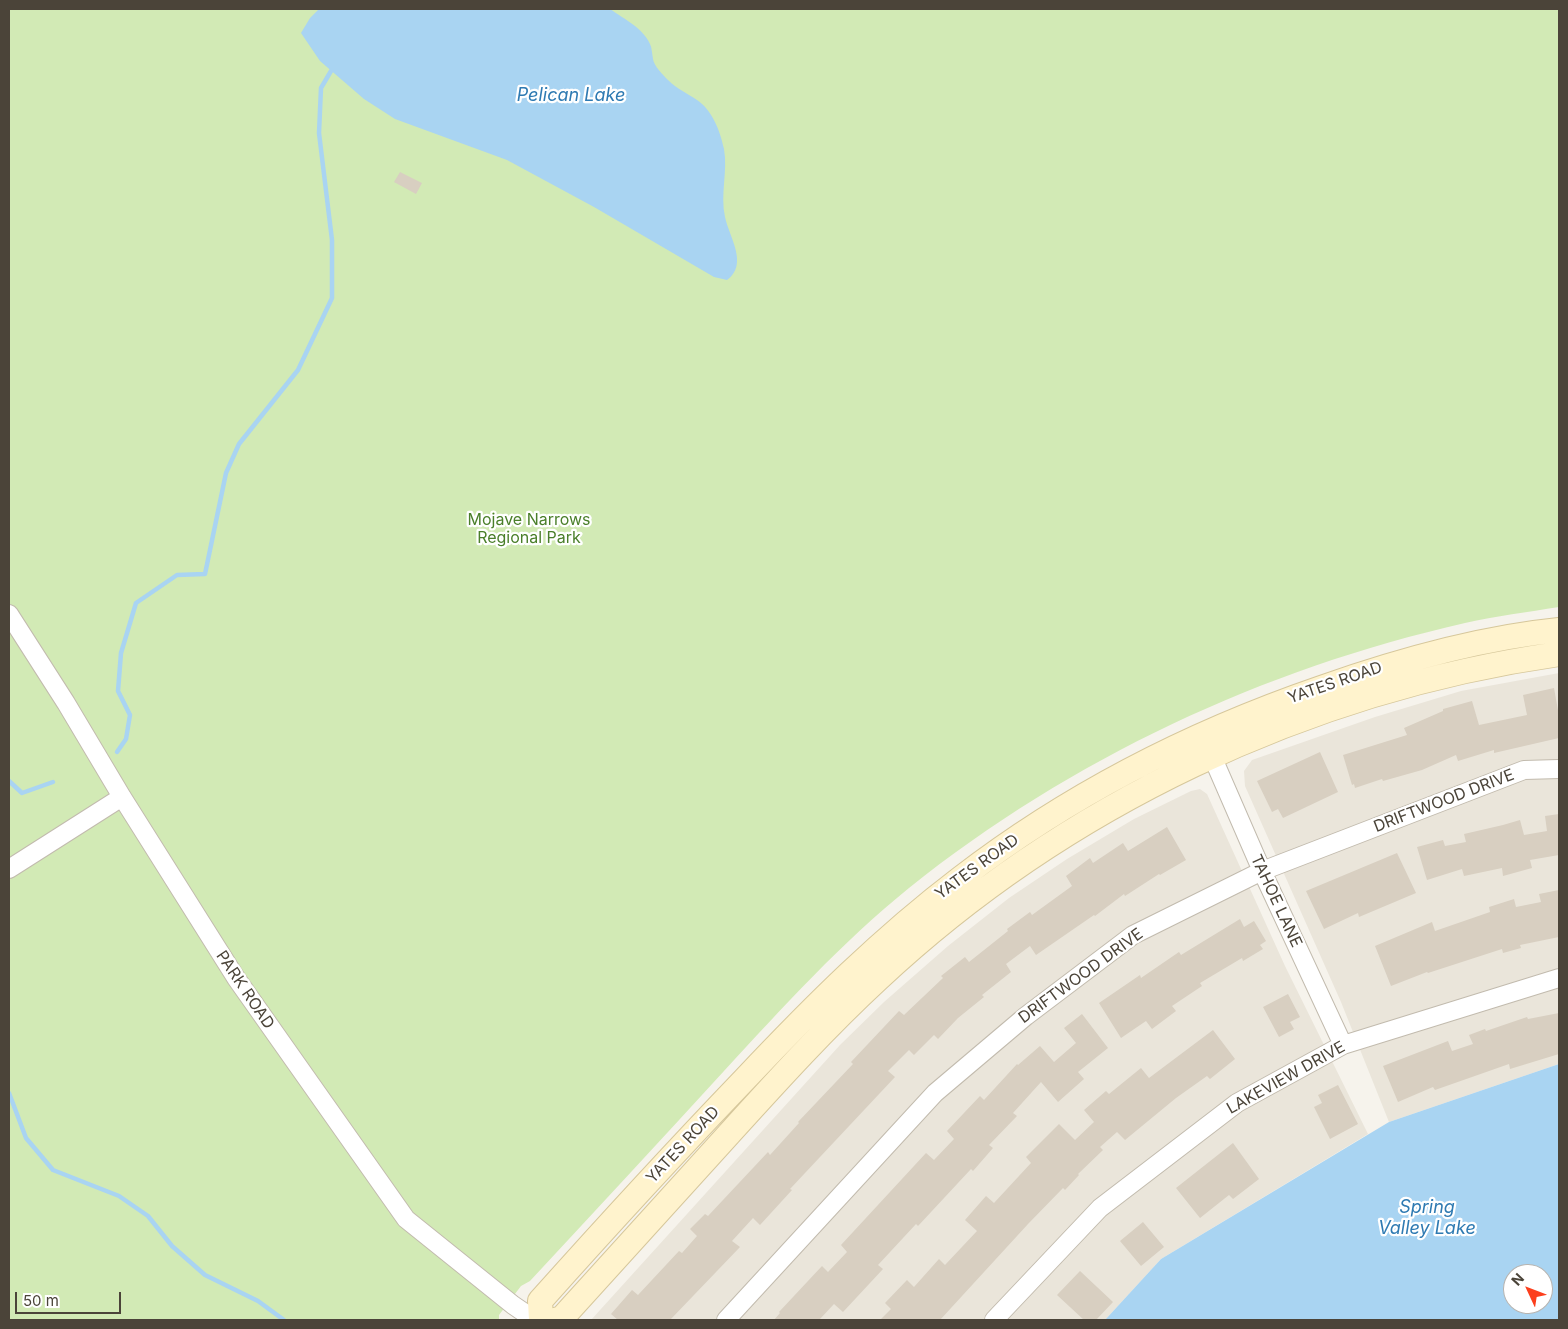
<!DOCTYPE html>
<html>
<head>
<meta charset="utf-8">
<style>
  body { margin:0 }
  #map { position:relative; width:1568px; height:1329px; overflow:hidden; background:#f6f3ec; font-family:Inter,sans-serif }
  canvas { display:block }
  .frame { position:absolute; inset:0; border:10px solid #4b4439; pointer-events:none }
  .north { position:absolute; left:1503px; top:1264px; width:50px; height:50px; box-sizing:border-box; background:#fff; border:1px solid #b7b4b0; border-radius:50%; rotate:313deg; font-size:14px; font-weight:700; line-height:20px; text-align:center; color:#4b4439 }
  .north::after { content:''; display:block; margin:auto; width:18px; height:22px; background:#fc3f1d; clip-path:polygon(50% 0,100% 100%,50% 72%,0 100%) }
  .scale { position:absolute; left:15px; top:1292px; width:106px; height:22px; box-sizing:border-box; border:2px solid #4b4439; border-top:0; padding-left:6px; font-size:15px; line-height:18px; white-space:nowrap; color:#4b4439; -webkit-text-stroke:4px #fff; paint-order:stroke }
</style>
</head>
<body>
<div id="map">
<canvas width="1568" height="1329"></canvas>
<div class="frame"></div>
<div class="north">N</div>
<div class="scale">50 m</div>
</div>
<script>
const ctx = document.querySelector('canvas').getContext('2d');
ctx.lineJoin = 'round';
function paint(path, color) { ctx.fillStyle = color; ctx.fill(path, 'evenodd'); }
function stroke(path, color, width, dash) { ctx.strokeStyle = color; ctx.lineWidth = width; ctx.lineCap = dash ? 'butt' : 'round'; ctx.setLineDash(dash || []); ctx.stroke(path); }
function label(font, color, halo, rows, align = 'center') {
  ctx.font = font + ' Inter,sans-serif'; ctx.lineWidth = 4.5; ctx.setLineDash([]); ctx.textBaseline = 'middle'; ctx.strokeStyle = halo; ctx.fillStyle = color; for (const [text, x, y, turn = 0] of rows) {
    ctx.save(); ctx.translate(x, y); ctx.rotate((+turn || 0) * Math.PI / 180); ctx.textAlign = isNaN(turn) ? turn : align; if (halo) ctx.strokeText(text, 0, 0); ctx.fillText(text, 0, 0); ctx.restore();
  }
}
const residential = new Path2D(`
  M1559 673V1064L1389 1122 1341 1002 1245 786 1244 771 1252 760 1375 717 1461 691Z
  M1200 789 1207 794 1285 966 1368 1134 1161 1259 1105 1320H591L840 1045 884 1002 948 946 1009 898 1067 859 1134 819 1191 791Z`);
const green = new Path2D(`
  M9 9H1559V607C1528 612 1496 616 1465 623 1263 669 1072 758 909 888 841 943 783 1007 724 1071 660 1141 595 1211 530 1281L521 1286 499 1315V1320H9Z`);
const water = new Path2D(`
  M319 9H610C624 19 643 28 650 44 652 48 652 54 653 59 654 66 663 75 668 80 677 89 687 93 697 100 712 110 720 130 724 149 728 171 720 194 725 217 729 237 749 264 727 280L714 277 594 207 507 160 395 119 364 99 320 61 301 33 310 18Z
  M1559 1064V1320H1105L1161 1259 1389 1122ZM1513 1274H1543V1304H1513Z`);
const stream = new Path2D(`
  M117 752 126 739 130 715 118 691 121 653 136 603 177 575 205 574 226 473 239 444 298 370 332 298V240L319 133 321 88 331 71
  M9 781 22 793 53 782
  M9 1093 26 1138 53 1170 119 1196 148 1216 172 1246 205 1275 258 1301 284 1320`);
const building = new Path2D(`
  M400 172 422 183 416 194 394 182Z
  M1554 688 1559 716V738L1494 753V750L1458 761 1456 755 1422 770 1383 781 1382 779 1355 788 1354 784 1352 785 1343 755 1407 735 1404 728 1443 711V709L1472 701 1479 725 1527 715 1523 695Z
  M1320 752 1338 792 1283 818 1278 809 1272 812 1257 781Z
  M1559 814V855L1530 860 1532 868 1503 876 1502 868 1464 876 1462 869 1427 880 1417 847 1443 840 1445 846 1466 842 1464 834 1503 825 1520 820 1524 835 1547 831 1545 816Z
  M1167 827 1186 860 1160 875 1159 874 1125 896 1124 894 1095 916 1094 915 1036 955 1030 946 1006 964 1011 972 982 995 984 997 958 1018 938 1039 934 1035 914 1055 909 1050 888 1071 895 1077 790 1189 792 1190 760 1225 753 1218 732 1241 740 1247 670 1320H618L611 1314 632 1290 638 1295 679 1251 682 1253 697 1236 690 1229 705 1214 708 1216 768 1152 770 1155 799 1123 798 1122 853 1064 851 1062 899 1011 904 1015 943 978 941 976 965 957 969 962 1008 931 1007 929 1030 912 1032 915 1072 886 1066 876 1090 858 1093 863 1123 843 1128 851Z
  M1397 853 1416 893 1359 917 1358 913 1324 929 1306 891Z
  M1559 890V937L1520 945 1521 948 1503 953 1502 949 1428 973 1427 972 1391 986 1375 946 1432 922 1435 931 1490 912 1489 907 1514 899 1516 907 1541 902 1539 894Z
  M1240 919 1244 927 1254 921 1266 941 1260 945 1263 949 1243 961 1242 958 1200 983 1202 986 1172 1006 1176 1011 1152 1029 1146 1021 1121 1038 1099 1003 1140 975 1141 978 1179 952 1181 955Z
  M1288 994 1300 1017 1290 1022 1294 1029 1279 1037 1263 1007Z
  M1559 1013V1054L1510 1069 1509 1064 1435 1090 1433 1087 1398 1102 1383 1066 1448 1041 1452 1051 1473 1044 1469 1035 1485 1029 1486 1031 1527 1017 1528 1019Z
  M1082 1014 1108 1048 1078 1072 1084 1079 1058 1102 1041 1082 1013 1113 1017 1116 989 1145 993 1148 973 1171 971 1169 918 1226 916 1224 878 1265 883 1269 843 1312 834 1304 819 1320H774L780 1313 779 1312 822 1266 828 1272 847 1252 841 1245 926 1153 934 1160 954 1139 947 1131 980 1096 984 1100 1017 1064 1018 1065 1040 1046 1054 1062 1076 1043 1064 1028Z
  M1213 1030 1235 1059 1210 1079 1207 1076 1176 1098 1125 1140 1117 1132 1100 1147 1103 1150 1078 1174 1079 1175 1065 1190 1063 1188 1028 1224 940 1320H880L891 1309 885 1303 907 1280 914 1287 939 1259 945 1265 977 1231 965 1220 986 1196 994 1203 1031 1163 1026 1157 1059 1124 1075 1140 1094 1122 1084 1110 1106 1091 1109 1094 1141 1068 1149 1078Z
  M1338 1085 1358 1124 1330 1139 1314 1107 1322 1103 1318 1095Z
  M1233 1143 1259 1179 1233 1199 1229 1195 1200 1218 1176 1188Z
  M1143 1222 1164 1247 1141 1266 1120 1241Z
  M1080 1271 1113 1302 1096 1320H1084L1057 1295Z`);
const street = new Path2D(`
  M9 614 66 703 122 797 236 978 406 1219 513 1305 535 1320
  M1212 756 1262 871 1343 1045
  M9 869 122 797
  M726 1320 935 1093 1026 1016 1133 935 1262 871 1524 770 1559 769
  M994 1320 1100 1208 1237 1103 1343 1045 1559 978`);
const secondary = new Path2D(`
  M541 1320 540 1301C607 1226 675 1152 745 1079 813 1007 882 938 961 878 1069 795 1193 732 1321 688 1398 661 1478 638 1559 630
  M555 1320 562 1318C618 1257 673 1196 728 1135 777 1081 825 1028 878 979 1064 805 1307 690 1559 654`);
const parkNames = [
  ["Mojave Narrows",529,520],
  ["Regional Park",529,538]
];
const streetNames = [
  ["YATES ROAD",1335,683,-19],
  ["DRIFTWOOD DRIVE",1444,801,-21],
  ["YATES ROAD",977,867,-36],
  ["TAHOE LANE",1276,901,65],
  ["DRIFTWOOD DRIVE",1081,976,-36],
  ["PARK ROAD",245,990,56],
  ["LAKEVIEW DRIVE",1286,1078,-29],
  ["YATES ROAD",683,1145,-47]
];
const waterNames = [
  ["Pelican Lake",571,96],
  ["Spring",1427,1208],
  ["Valley Lake",1427,1229]
];
paint(residential, '#eae5da');
paint(green, '#d2eab5');
paint(water, '#a9d4f2');
stroke(stream, '#a9d4f2', 4.5);
paint(building, '#d8cfc1');
stroke(street, '#c2bbae', 20);
stroke(secondary, '#d6c79b', 26);
stroke(street, '#fff', 18);
stroke(secondary, '#fff3cd', 24);
label('16px', '#4a7f2a', '#fff', parkNames);
label('16px', '#4b4439', '#fff', streetNames);
label('italic 18px', '#2e7ab2', '#fff', waterNames);
</script>
</body>
</html>
